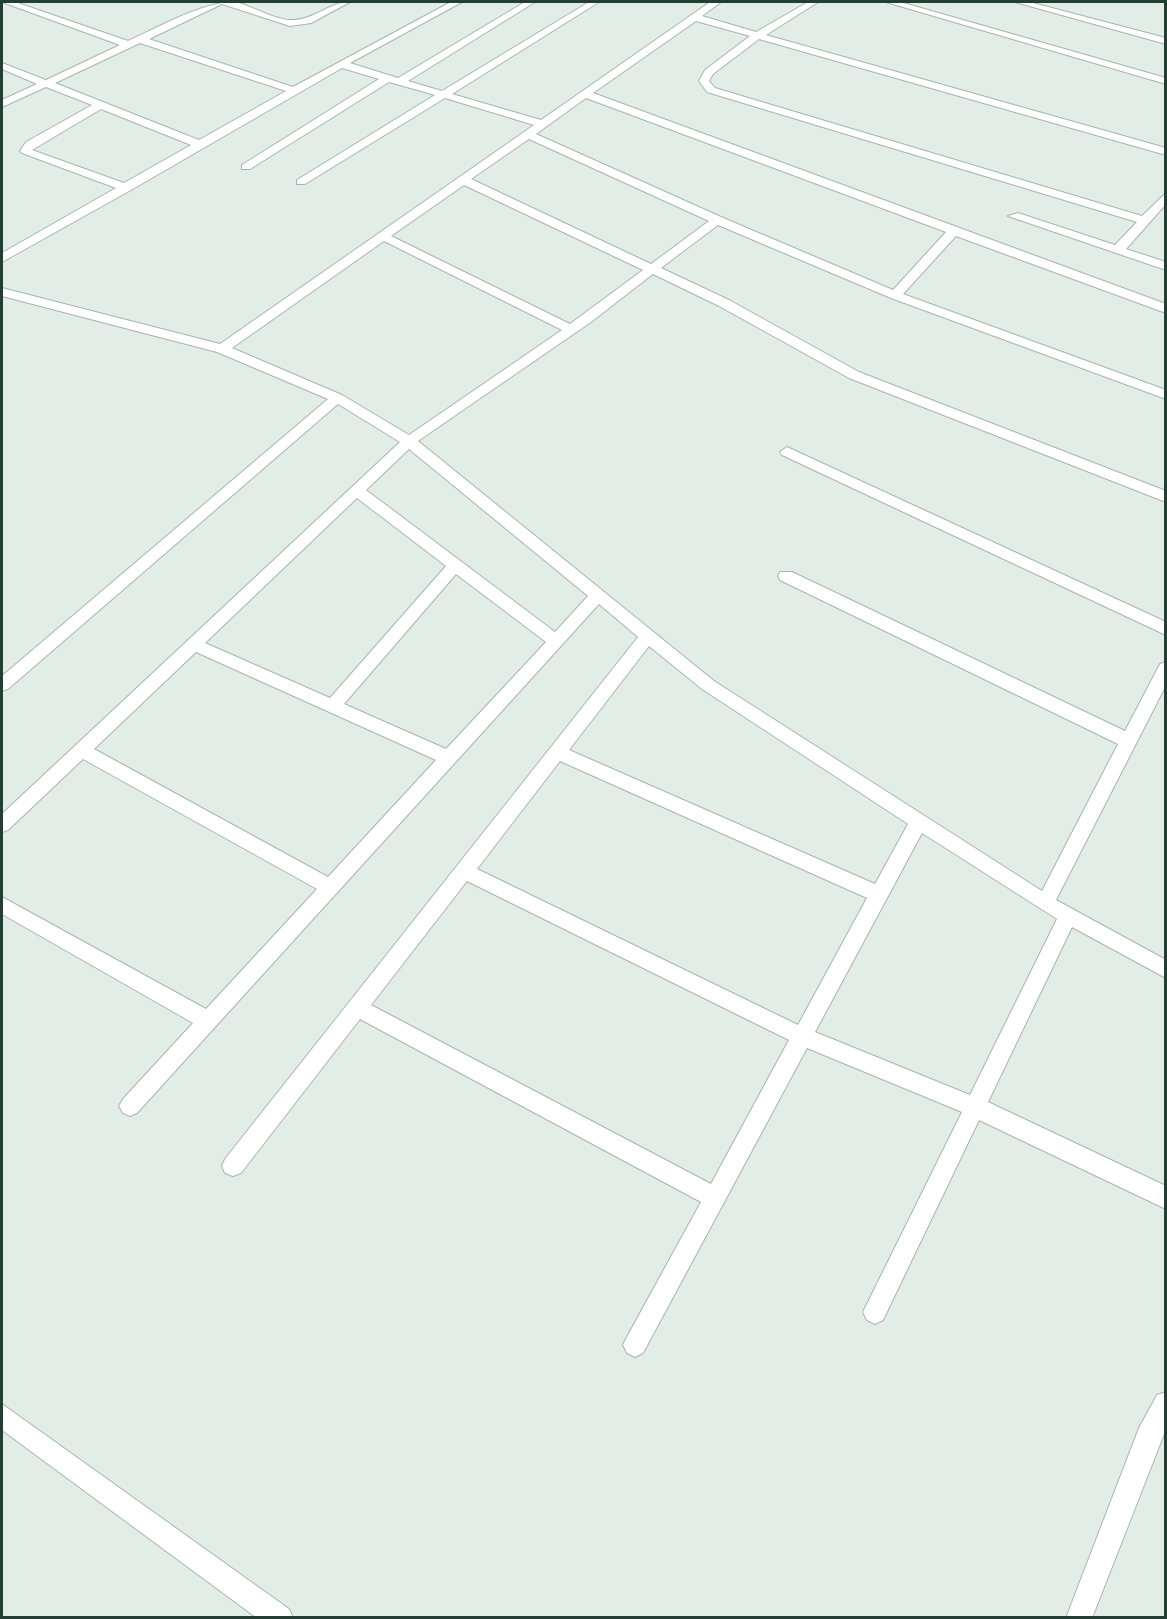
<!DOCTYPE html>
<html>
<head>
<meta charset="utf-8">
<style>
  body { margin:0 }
  #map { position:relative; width:1167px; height:1619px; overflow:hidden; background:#e3ede8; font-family:"Source Sans 3",sans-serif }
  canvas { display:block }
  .frame { position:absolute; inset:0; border:3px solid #233f35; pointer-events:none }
</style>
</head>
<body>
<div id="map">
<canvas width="1167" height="1619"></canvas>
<div class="frame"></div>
</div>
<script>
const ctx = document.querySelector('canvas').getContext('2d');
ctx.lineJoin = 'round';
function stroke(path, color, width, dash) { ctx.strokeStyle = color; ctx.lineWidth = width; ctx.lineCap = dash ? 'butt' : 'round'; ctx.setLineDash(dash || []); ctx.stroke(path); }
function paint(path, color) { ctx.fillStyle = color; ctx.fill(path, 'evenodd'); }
const street = new Path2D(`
  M2 2H15L128 41C156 28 207 0 236 2 254 7 276 21 294 20 315 19 330 2 350 2L311 23 290 26 222 4 149 39 293 87 451 2H462L350 63 398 78 525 2H535L408 81 442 91 589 2H599L452 94 541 120 710 2H721L702 16 756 32 808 2H818L766 35 1166 148V155L759 39 713 74 709 81 715 88 1142 216 1166 193V204L1126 249 1166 262V270L1008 216 1018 213 1115 245 1137 222 707 92 699 81 705 70 750 36 696 21 593 93 1166 304V313L956 236 903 294 1166 390V399L891 298 718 225 661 268 729 300 859 372 1166 491V502L849 378 719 306 653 274 591 322 418 441 714 681 1042 891 1118 744 780 580 778 576 780 572H792L1125 731 1160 664 1166 662V685L1056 900 1166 960V978L1072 927 988 1102 1166 1186V1209L979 1120 883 1320 875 1324 867 1320 863 1312 867 1304 962 1112 807 1048 643 1353 635 1357 627 1353 623 1345 627 1337 701 1202 360 1019 241 1173 233 1176 225 1173 222 1166 225 1159 638 637 599 604 137 1113 130 1116 123 1113 119 1106 123 1099 193 1023 2 914V897L206 1009 317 889 83 759 8 830 2 832V814L400 442 338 404 8 689 2 691V676L328 399 217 352 2 296V288L220 344 534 125 445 98 305 184H297V180L435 95 389 82 250 169H242V165L379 79 342 68 131 190 2 262V253L116 188 22 153 20 151 26 142 92 105 46 87 2 107V100L37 84 2 69V63L46 80 120 45ZM140 43 286 91 199 140 55 83ZM586 98 946 232 893 290 721 217 536 134ZM101 109 191 145 124 183 32 150ZM529 139 709 221 651 264 471 179ZM464 185 643 270 570 324 391 236ZM384 241 562 330 409 435 342 395 232 348ZM409 449 588 596 555 632 366 490ZM357 498 446 566 330 698 205 643ZM456 574 546 642 446 749 344 704ZM649 646 702 689 908 824 875 884 569 750ZM196 652 436 760 328 877 94 749ZM560 761 867 898 798 1025 477 869ZM922 833 1057 919 970 1095 815 1032ZM467 881 789 1040 711 1184 371 1005Z
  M886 2H900L1166 78V84Z
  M1015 2H1029L1166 38V44Z
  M787 447 1166 622V635L782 455 780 452Z
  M1166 1392V1429L1092 1618H1066L1139 1428 1157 1395Z
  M2 1404 289 1609 293 1618H257L2 1430Z`);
stroke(street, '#a6b5af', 2);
paint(street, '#fff');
</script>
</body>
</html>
